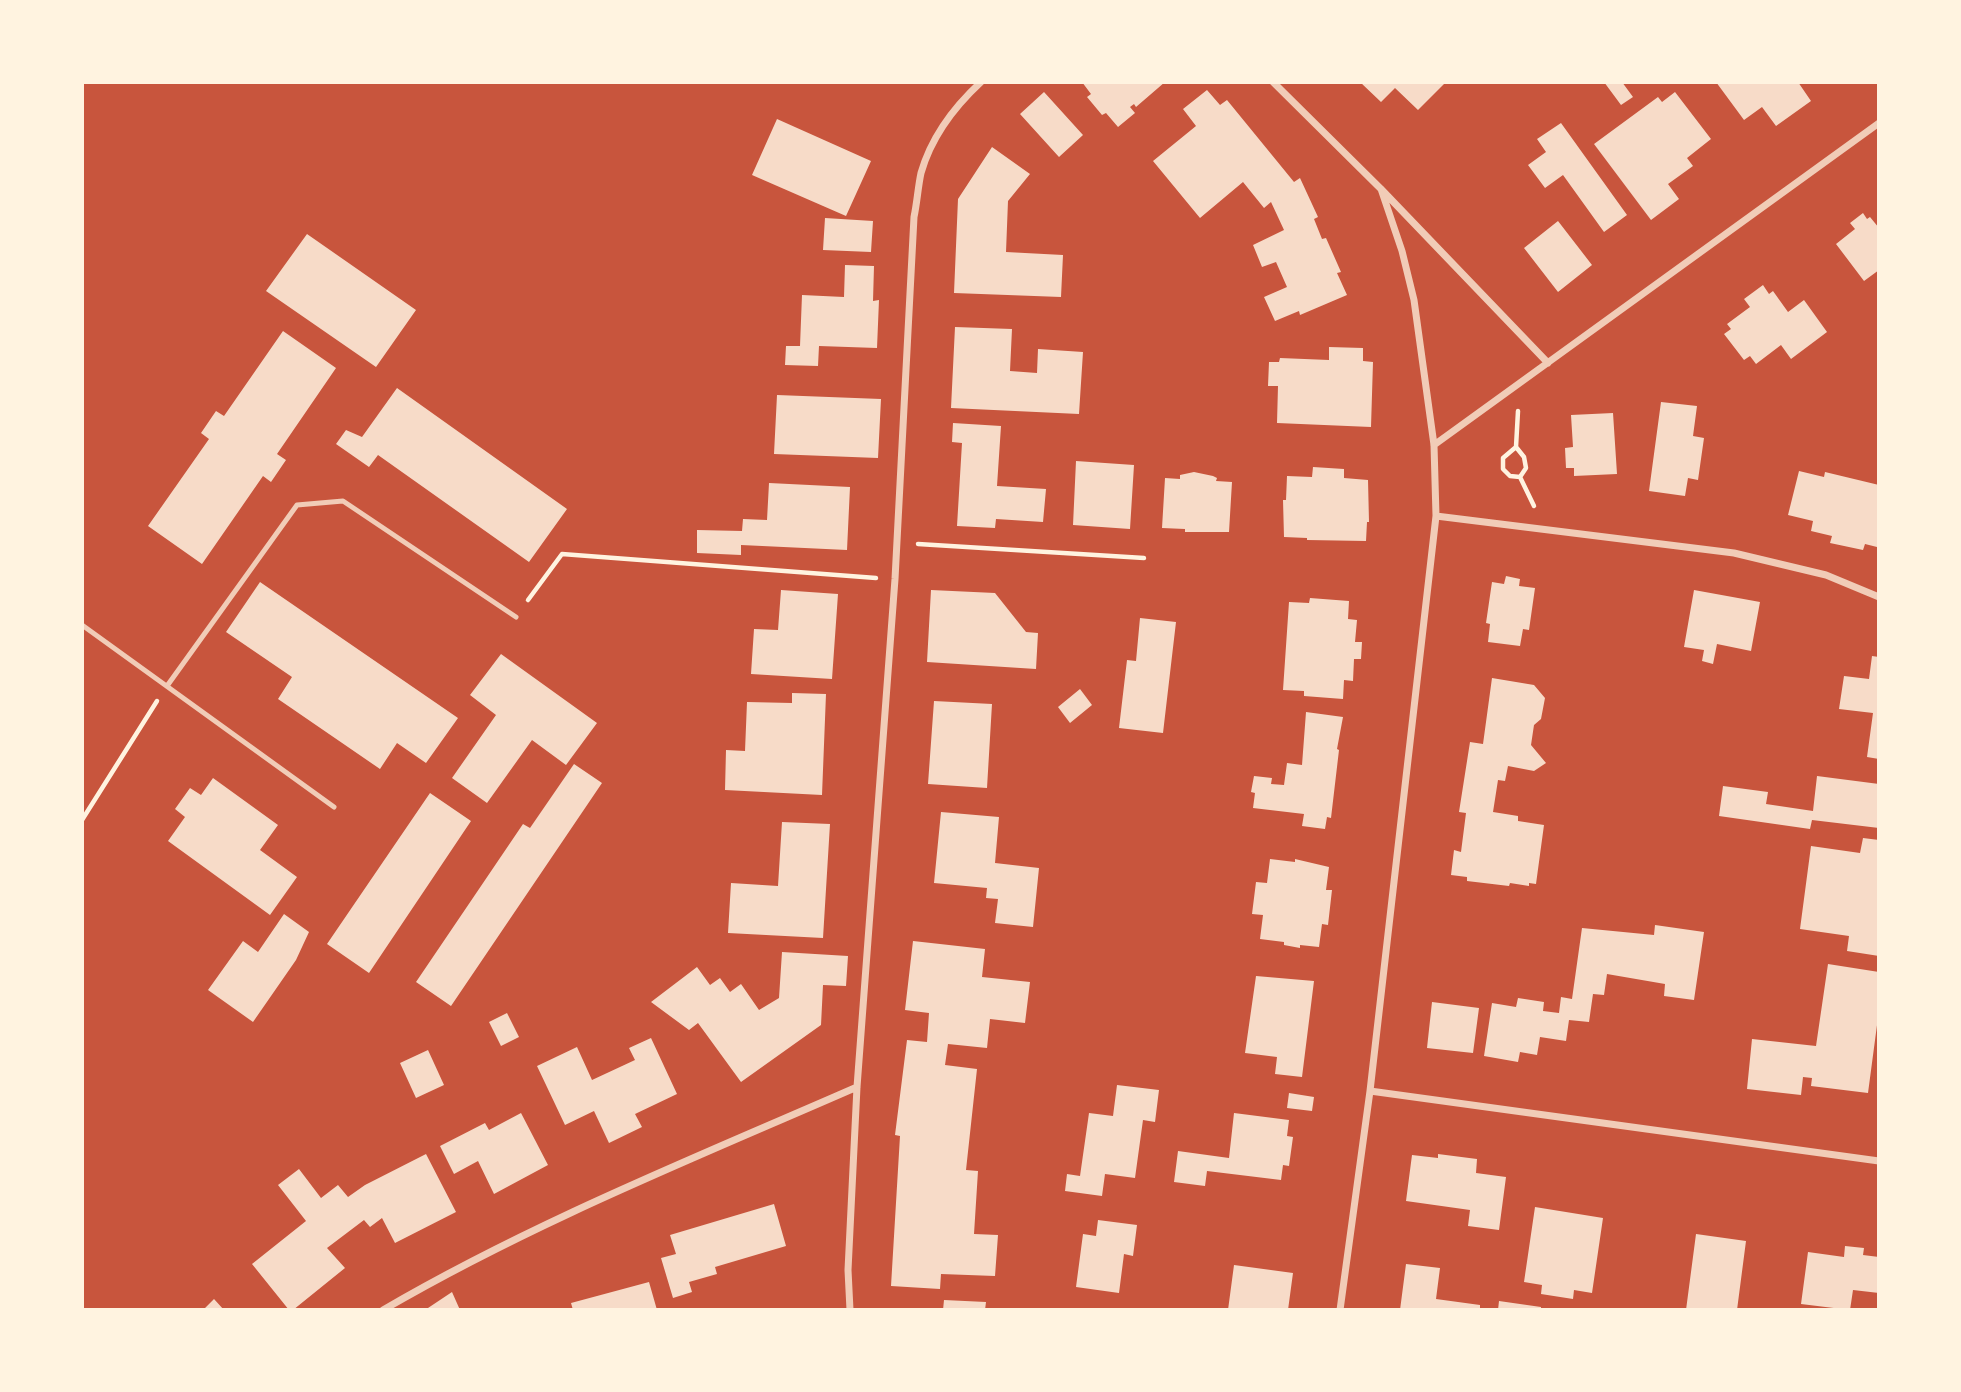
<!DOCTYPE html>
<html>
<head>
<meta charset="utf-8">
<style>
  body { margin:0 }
  #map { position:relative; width:1961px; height:1392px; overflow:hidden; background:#c8553d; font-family:Poppins,sans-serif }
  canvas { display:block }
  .frame { position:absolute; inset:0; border:84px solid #fff3e0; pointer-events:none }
</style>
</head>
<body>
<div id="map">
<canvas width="1961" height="1392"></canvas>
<div class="frame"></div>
</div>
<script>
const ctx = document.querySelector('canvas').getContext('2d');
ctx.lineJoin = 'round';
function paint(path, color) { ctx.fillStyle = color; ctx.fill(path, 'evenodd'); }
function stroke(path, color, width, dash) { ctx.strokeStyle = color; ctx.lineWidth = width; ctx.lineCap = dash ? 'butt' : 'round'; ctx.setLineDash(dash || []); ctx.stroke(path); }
const building = new Path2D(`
  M1082 82H1165L1136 107 1134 104 1130 107 1135 113 1118 127 1106 113 1102 115 1087 97 1091 94Z
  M1360 82H1442L1444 84 1418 110 1395 88 1381 102Z
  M1604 82H1622L1633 97 1621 105Z
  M1716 82H1798L1811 101 1776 126 1762 107 1744 120Z
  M1207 90 1220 105 1227 100 1294 182 1300 178 1318 217 1314 219 1322 239 1326 238 1341 272 1337 273 1347 295 1300 315 1299 311 1275 321 1264 297 1287 287 1276 262 1262 267 1253 245 1284 230 1271 202 1264 208 1243 182 1200 218 1153 161 1196 126 1183 109Z
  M1044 92 1083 135 1059 157 1020 114Z
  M1675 92 1711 139 1687 158 1693 166 1668 184 1679 199 1651 220 1594 144 1658 97 1662 102Z
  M777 119 871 161 846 216 752 175Z
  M1561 123 1627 215 1604 232 1563 175 1545 188 1528 165 1546 152 1537 139Z
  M992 147 1030 174 1008 201 1006 252 1063 255 1061 297 954 293 958 199Z
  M1863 213 1867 219 1870 217 1879 228V270L1864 281 1836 244 1855 229 1850 223Z
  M825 218 873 221 871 252 823 250Z
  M1558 221 1592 265 1558 292 1524 248Z
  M307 234 416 310 376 367 266 291Z
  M845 265 874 266 873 301 879 300 877 348 819 346 818 366 785 365 786 346H800L802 295 844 297Z
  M1763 285 1769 294 1773 291 1788 312 1804 300 1827 332 1791 359 1781 345 1756 364 1750 356 1744 360 1724 334 1731 329 1727 324 1750 307 1744 299Z
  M955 327 1012 329 1010 371 1037 373 1038 349 1083 352 1079 414 951 408Z
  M283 331 336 368 277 454 286 460 271 482 263 476 202 564 148 526 209 439 201 433 216 411 224 416Z
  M1329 347 1363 348V361L1373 362 1371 427 1277 423 1278 386H1268L1269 362H1279L1280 358 1329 360Z
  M397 388 567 509 529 562 378 455 369 467 336 444 346 430 362 437Z
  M777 395 881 399 878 458 774 454Z
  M1661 402 1697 406 1693 436 1704 438 1698 480 1688 478 1685 496 1649 491Z
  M1613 413 1617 474 1574 476V468H1566L1565 448 1573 447 1571 415Z
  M953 423 1001 426 997 486 1046 489 1043 522 996 519 995 528 957 526 962 443 952 442Z
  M1076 461 1134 465 1130 529 1073 525Z
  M1313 467 1344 469V478L1368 480 1369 522H1367L1366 541 1307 540V538L1284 537 1283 500H1286L1287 476 1312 477Z
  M1799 471 1824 477 1825 472 1879 485 1877 547 1865 544 1863 550 1830 543 1832 536 1811 531 1813 521 1788 515Z
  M1194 472 1213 476 1217 478 1216 481 1232 482 1229 532H1185V529L1162 528 1165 478 1180 479V475Z
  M769 483 850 487 847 550 741 545V555L697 553V530L742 531 743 519 767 520Z
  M1506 576 1520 579 1519 586 1535 588 1529 630 1523 629 1520 646 1488 642 1490 624 1486 623 1492 582 1504 584Z
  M260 582 458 718 426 763 397 743 380 769 278 699 292 677 226 632Z
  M781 590 838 594 832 679 751 674 754 629 778 630Z
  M931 590 995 593 1026 632 1038 633 1036 669 927 662Z
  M1694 590 1760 602 1751 651 1717 644 1713 664 1702 661 1704 650 1684 647Z
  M1310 598 1349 601 1348 619 1357 620 1355 642H1362L1361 659H1354L1353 681 1344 680 1343 699 1304 696V691L1283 690 1289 602 1309 603Z
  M1140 618 1176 622 1163 733 1119 728 1127 660 1136 661Z
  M501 654 597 723 566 765 532 740 487 803 452 778 496 715 470 695Z
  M1872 656 1879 657V759L1867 757 1873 713 1839 709 1844 676 1869 679Z
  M1492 678 1534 685 1545 698 1541 719 1534 725 1531 745 1546 763 1534 771 1508 766 1505 781 1498 780 1493 812 1518 816V821L1544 825 1536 884 1529 883V886L1510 883 1509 886 1467 881V877L1451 875 1454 850 1461 852 1466 813 1459 812 1470 742 1483 744Z
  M1080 689 1092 705 1070 723 1058 707Z
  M792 693 826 694 822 795 725 790 726 750 745 751 747 702 792 703Z
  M934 701 992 704 987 788 928 784Z
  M1306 712 1343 717 1337 749 1339 750 1331 818 1327 817 1325 829 1302 826 1304 814 1253 808 1255 793 1251 792 1254 776 1272 778 1271 784 1284 785 1287 763 1302 765Z
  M574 764 602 783 451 1006 416 982 523 824 530 828Z
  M1817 776 1879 784V828L1812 820 1810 829 1719 816 1723 786 1768 792 1766 804 1813 811Z
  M213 778 278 825 260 850 297 877 270 915 168 841 185 817 175 809 190 788 201 795Z
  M430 793 471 821 369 973 327 944Z
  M941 812 999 817 995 863 1039 868 1033 927 995 923 998 899 986 898 987 888 934 883Z
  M782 822 830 824 823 938 728 933 731 883 778 886Z
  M1863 838 1879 840V956L1847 951 1849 936 1800 929 1811 846 1860 853Z
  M1270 859 1295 862V859L1329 867 1326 890H1332L1328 925 1322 924 1319 947 1300 945V948L1284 945V942L1260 939 1263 915 1252 914 1256 882 1267 883Z
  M284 914 309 932 296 960 253 1022 208 990 243 941 258 952Z
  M1655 925 1704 932 1694 1000 1664 996 1665 984 1607 974 1604 995 1593 994 1589 1022 1569 1020 1566 1041 1540 1037 1537 1055 1520 1052 1518 1062 1484 1056 1492 1003 1516 1007 1518 998 1544 1002 1543 1011 1559 1013 1561 997 1572 999 1582 928 1654 935Z
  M913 941 985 949 982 977 1030 982 1025 1023 990 1019 987 1048 948 1044 945 1065 977 1069 966 1170 978 1171 974 1234 998 1235 995 1276 941 1274 940 1289 891 1286 900 1136 895 1135 907 1040 927 1042 929 1013 905 1010Z
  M782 952 848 956 846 986 823 985 821 1025 741 1082 698 1023 689 1030 651 1002 697 967 710 985 720 978 730 992 741 984 759 1010 779 998Z
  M1828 964 1879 972V1010L1868 1093 1811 1086 1812 1078 1803 1077 1801 1095 1747 1089 1752 1039 1816 1046Z
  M1256 976 1314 981 1302 1077 1275 1074 1277 1057 1245 1053Z
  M1432 1002 1479 1008 1473 1053 1427 1048Z
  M507 1013 519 1037 501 1046 489 1022Z
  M651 1038 677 1094 635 1114 642 1127 609 1143 594 1111 565 1125 537 1066 577 1047 592 1080 635 1060 629 1048Z
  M428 1050 444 1085 416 1098 400 1063Z
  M1117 1085 1159 1090 1155 1122 1143 1120 1135 1178 1105 1174 1102 1196 1065 1191 1067 1174 1080 1176 1089 1113 1113 1116Z
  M1289 1093 1314 1097 1312 1111 1287 1108Z
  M521 1113 548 1165 494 1194 478 1161 454 1174 440 1146 485 1123 489 1130Z
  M1234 1113 1289 1120 1287 1136 1293 1137 1289 1166 1283 1165 1281 1180 1207 1171 1205 1186 1174 1182 1178 1151 1229 1158Z
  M426 1154 456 1212 395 1243 382 1218 370 1227 364 1220 327 1248 345 1268 293 1310H289L252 1264 306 1221 278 1185 299 1169 321 1198 338 1185 348 1197 365 1185Z
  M1438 1154 1477 1159 1476 1173 1506 1177 1499 1230 1468 1226 1470 1210 1406 1201 1412 1155 1438 1158Z
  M774 1204 786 1246 715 1267 717 1274 689 1282 692 1292 673 1298 661 1258 676 1254 670 1235Z
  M1535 1207 1603 1218 1592 1293 1574 1290 1573 1299 1541 1294 1542 1285 1524 1282Z
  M1098 1220 1137 1225 1133 1256 1124 1254 1119 1293 1076 1287 1083 1234 1096 1236Z
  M1696 1234 1746 1241 1737 1310H1686Z
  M1845 1246 1864 1248 1863 1255 1879 1257V1293L1853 1290 1850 1310 1801 1304 1808 1252 1844 1257Z
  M1406 1264 1440 1268 1436 1299 1480 1305V1310H1400Z
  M1234 1265 1293 1273 1288 1310H1228Z
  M649 1282 657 1310H573L571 1303Z
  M452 1292 460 1310H425Z
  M214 1299 224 1310H203Z
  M944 1300 986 1302 985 1310H943Z
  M1499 1301 1541 1307V1310H1498Z`);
const path = new Path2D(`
  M1518 411 1516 447 1524 457 1526 468 1520 477 1534 506
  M1516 447 1503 458V469L1510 476 1520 477
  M918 544 1144 558
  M528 600 562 554 876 578
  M82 820 157 701`);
const service = new Path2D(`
  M82 625 334 807
  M167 686 297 505 343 501 516 617`);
const minor = new Path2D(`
  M1273 82 1381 189 1548 363
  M1434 445 1879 123
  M1436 516 1734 553 1826 575 1879 597
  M1370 1091 1879 1161
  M383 1310C534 1222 697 1157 857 1087
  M850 1310 848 1270 857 1087 895 579 914 217C917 203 918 187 921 173 931 138 954 107 981 82
  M1340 1310 1370 1091 1436 516 1434 445 1414 300 1402 251 1381 189`);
paint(building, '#f7dbc8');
stroke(path, '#fff3e0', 4.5);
stroke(service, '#f1ccb7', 5);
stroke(minor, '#f1ccb7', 7);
</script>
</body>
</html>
